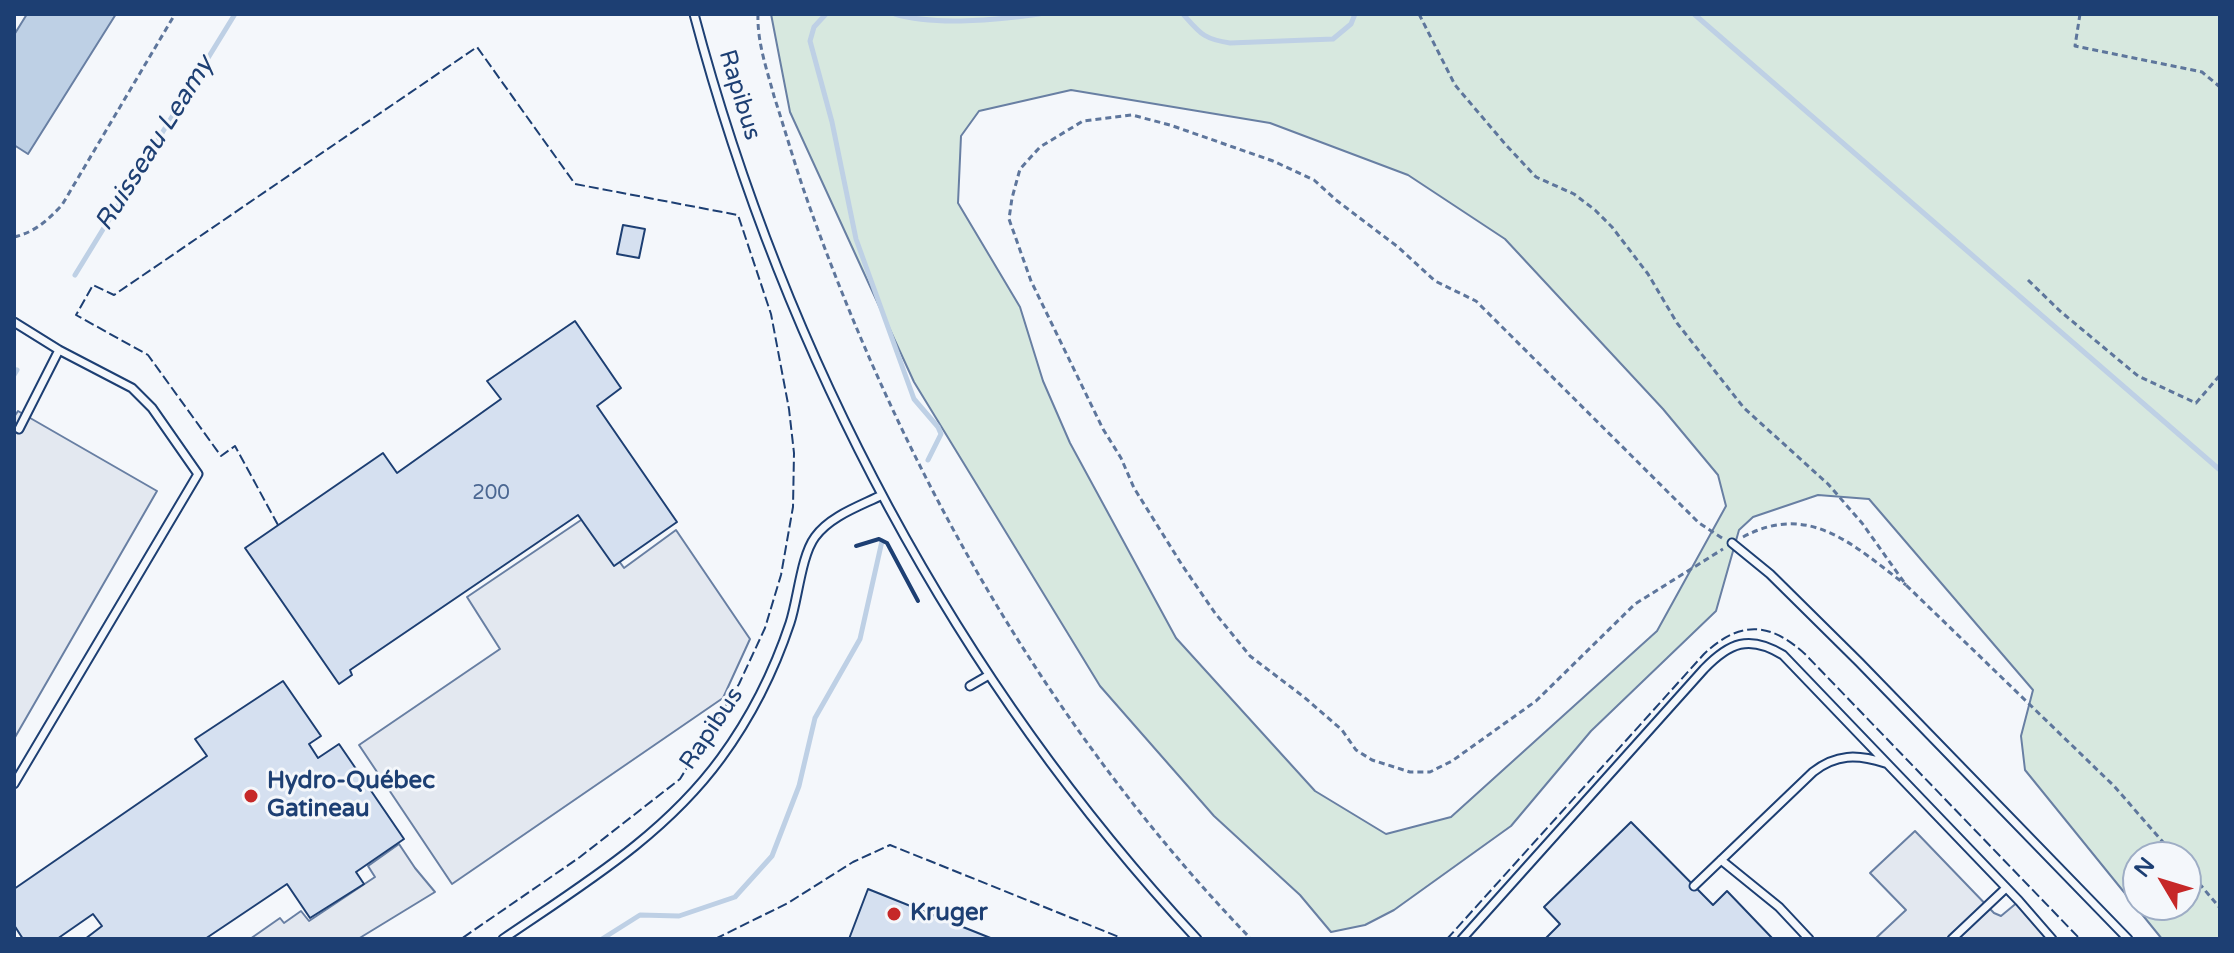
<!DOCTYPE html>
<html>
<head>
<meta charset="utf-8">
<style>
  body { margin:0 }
  #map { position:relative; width:2234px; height:953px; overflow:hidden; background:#f4f7fb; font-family:"Varela Round",sans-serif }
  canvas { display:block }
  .frame { position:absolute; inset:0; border:16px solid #1d3f73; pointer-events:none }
  .north { position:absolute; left:2122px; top:841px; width:80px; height:80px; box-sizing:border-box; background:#f4f7fb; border:2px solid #9eadc5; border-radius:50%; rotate:308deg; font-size:22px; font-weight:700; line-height:32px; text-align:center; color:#1d3f73 }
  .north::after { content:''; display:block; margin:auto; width:28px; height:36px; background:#c62828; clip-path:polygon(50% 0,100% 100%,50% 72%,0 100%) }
</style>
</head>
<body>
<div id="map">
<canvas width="2234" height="953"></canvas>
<div class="frame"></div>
<div class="north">N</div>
</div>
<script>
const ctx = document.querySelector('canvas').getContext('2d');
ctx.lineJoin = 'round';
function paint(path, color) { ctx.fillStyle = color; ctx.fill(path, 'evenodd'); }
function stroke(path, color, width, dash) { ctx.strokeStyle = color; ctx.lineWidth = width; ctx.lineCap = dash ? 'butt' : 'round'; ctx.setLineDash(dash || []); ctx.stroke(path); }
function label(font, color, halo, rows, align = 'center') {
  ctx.font = font + ' "Varela Round",sans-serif'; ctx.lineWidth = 6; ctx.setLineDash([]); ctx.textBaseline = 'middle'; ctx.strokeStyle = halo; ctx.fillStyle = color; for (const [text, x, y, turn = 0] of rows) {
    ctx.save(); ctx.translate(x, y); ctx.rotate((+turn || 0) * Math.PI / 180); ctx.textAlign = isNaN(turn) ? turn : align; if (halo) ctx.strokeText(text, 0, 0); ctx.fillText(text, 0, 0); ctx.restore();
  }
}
const green = new Path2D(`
  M771 14H2220V939H2162L2025 770 2021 736 2033 690 1869 499 1818 495 1753 517 1739 530 1716 611 1591 731 1511 826 1394 910 1365 925 1331 932 1300 895 1214 816 1100 686 914 382 790 112ZM1071 90 1270 123 1408 175 1505 239 1663 409 1718 475 1726 506 1657 631 1451 817 1386 834 1315 791 1176 638 1070 443 1043 381 1020 307 958 203 961 136 979 111ZM2138 857H2186V905H2138Z`);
const parking = new Path2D(`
  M18 411 157 491 14 739V417Z
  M587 516 624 568 676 530 750 639 723 698 452 884 359 745 500 649 467 597Z
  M1915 831 1994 913 2001 916 2019 901 2052 939H1875L1906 910 1870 873Z
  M399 844 415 868 435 892 358 939H250L280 918 284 923 301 911 309 921 375 877 368 866Z`);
const water = new Path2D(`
  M27 14H116L28 154 14 145V35Z`);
const stream = new Path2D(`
  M826 14 814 27 810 41 832 122 856 239 914 399 938 427 941 434 928 460
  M895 14C934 26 999 20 1039 14
  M1183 14C1200 33 1203 39 1230 43L1333 39 1351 24 1355 14
  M1694 14 2220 470
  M75 275 235 14
  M14 375 17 370
  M602 939 640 915 679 916 735 897 772 856 799 786 815 718 860 639 882 541`);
const building = new Path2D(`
  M623 225 645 229 639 258 617 254Z
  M575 321 621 388 597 406 677 522 614 566 578 515 350 670 352 675 339 684 245 548 383 453 397 473 501 399 487 381Z
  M283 681 321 736 309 744 318 758 339 744 404 839 356 872 364 884 310 918 287 884 205 939H85L102 926 93 914 57 939H23L14 925V889L207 756 195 739Z
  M1631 822 1713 905 1727 891 1773 939H1545L1560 924 1544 907Z
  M868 889 993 939H849Z`);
const path = new Path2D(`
  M758 14C757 42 767 70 774 96 784 127 793 158 803 188 899 465 1047 728 1251 939
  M1419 14 1455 85 1506 145 1536 177 1574 194 1595 210 1612 227 1648 274 1677 323 1744 408 1828 484 1862 523 1906 585 2114 786 2176 857
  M2080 14 2075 46 2202 72 2220 87
  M14 237C35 232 47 221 62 205L175 14
  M2028 280 2060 311 2138 376 2196 403 2220 375
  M1743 537C1810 501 1854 546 1906 585
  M1722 538 1699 523 1476 301 1435 281 1398 247 1336 200 1314 180 1273 161 1170 125 1132 115 1083 121 1040 147 1020 169 1012 198 1009 219 1031 281 1103 429 1121 458 1134 488 1182 565 1215 613 1250 656 1304 697 1342 730 1356 750 1372 760 1410 772H1430L1452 761 1536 701 1635 604 1723 549
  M2186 868 2220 908`);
const lane = new Path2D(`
  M694 14C785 357 955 679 1197 939
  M14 322 59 350 132 388 152 408 198 474 14 784
  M19 429 59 350
  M1732 543 1770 574 1859 662 2128 939
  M970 686 989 675
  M1721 860 1779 907 1809 939
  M1694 886 1813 772C1836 754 1857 754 1885 763
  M503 939C582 885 664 836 721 758 751 717 774 671 790 623 798 599 801 556 815 537 830 516 860 506 882 495
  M1462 939 1704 669C1729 643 1749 634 1783 655L2019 901 2052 939
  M1952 939 2006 888`);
const fence = new Path2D(`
  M278 525 235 446 221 456 148 355 76 315 93 285 114 295 477 47 575 184 738 215 771 314 789 409 794 453 793 507 781 575 765 628 739 684 680 779 580 857 461 939
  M715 939 788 903 853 862 890 845 1124 939
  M1447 939 1704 654C1740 620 1770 622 1805 654L2080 939`);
const wall = new Path2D(`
  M856 546 879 539 887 543 918 601`);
const markers = [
  [251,796,8,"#c62828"],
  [894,914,8,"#c62828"]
];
const numberNames = [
  ["200",491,494]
];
const streetNames = [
  ["Rapibus",739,95,73],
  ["Rapibus",712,729,-56]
];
const poiNames = [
  ["Hydro-Québec",267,782],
  ["Gatineau",267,810],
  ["Kruger",910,914]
];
const waterNames = [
  ["Ruisseau Leamy",155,144,-58]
];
paint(green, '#d7e8df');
stroke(green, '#687fa3', 2);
paint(parking, '#e3e8f0');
stroke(parking, '#687fa3', 2);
paint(water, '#bed0e5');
stroke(water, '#687fa3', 2);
stroke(stream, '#bed0e5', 5);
paint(building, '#d5e0f0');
stroke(building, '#1d3f73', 2);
stroke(lane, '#1d3f73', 11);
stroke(path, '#5e769c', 3, [6, 4]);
stroke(lane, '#f4f7fb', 7);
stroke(fence, '#1d3f73', 2, [10, 4]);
stroke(wall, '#1d3f73', 4);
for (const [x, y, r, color] of markers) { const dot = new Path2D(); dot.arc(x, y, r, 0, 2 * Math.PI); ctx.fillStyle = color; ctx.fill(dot); stroke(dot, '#f4f7fb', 3); }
label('20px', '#4b6792', null, numberNames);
label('24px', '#1d3f73', '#f4f7fb', streetNames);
label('bold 24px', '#1d3f73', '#f4f7fb', poiNames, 'left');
label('italic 26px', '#1d3f73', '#f4f7fb', waterNames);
</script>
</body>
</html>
